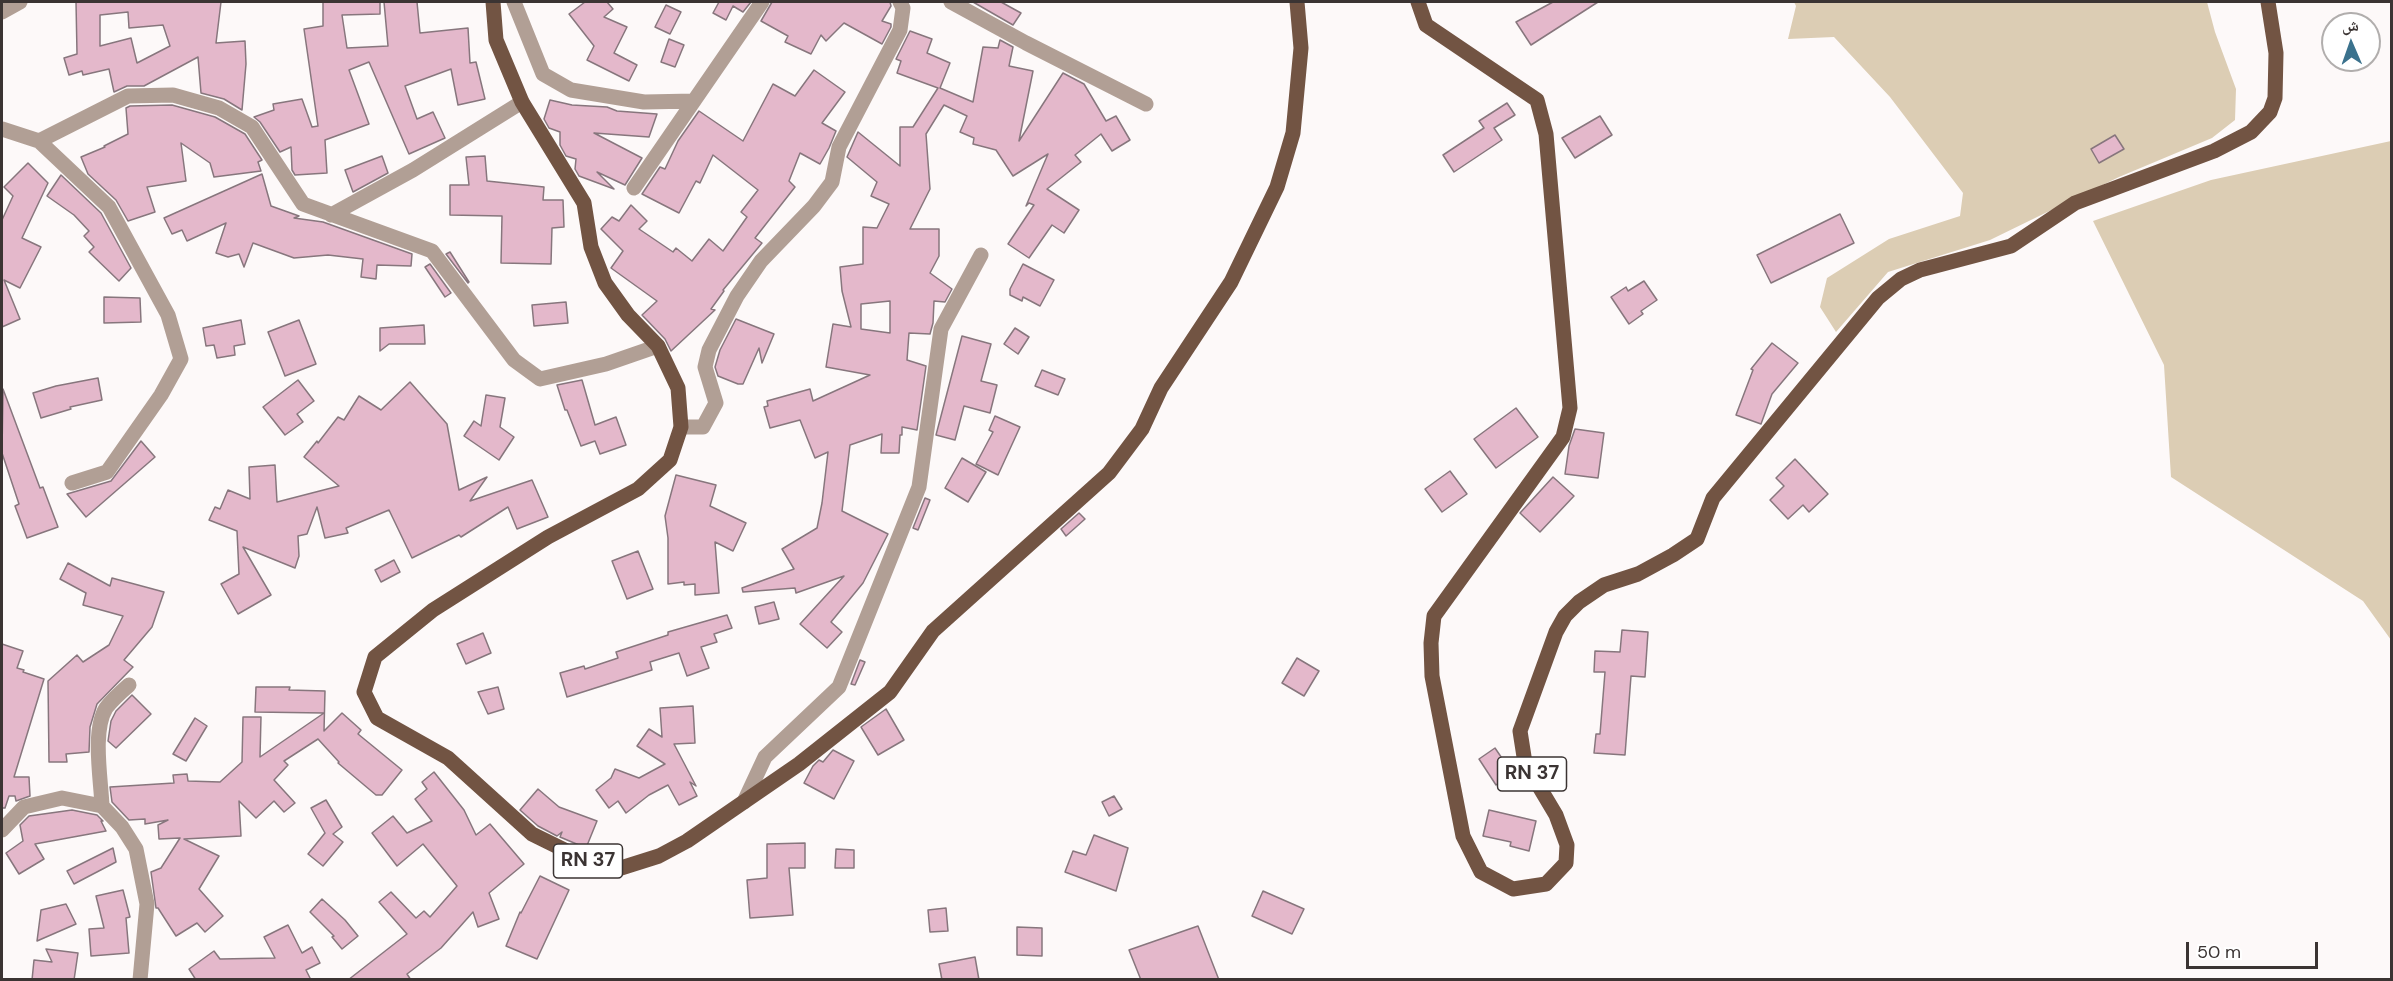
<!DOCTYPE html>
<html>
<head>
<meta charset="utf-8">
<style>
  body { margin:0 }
  #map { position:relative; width:2393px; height:981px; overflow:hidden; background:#fdf9f9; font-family:"DM Sans","Noto Naskh Arabic",sans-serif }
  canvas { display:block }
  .frame { position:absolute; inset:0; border:3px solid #3b3433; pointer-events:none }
  .north { position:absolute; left:2321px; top:12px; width:60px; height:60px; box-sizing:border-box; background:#fff; border:2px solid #b1aead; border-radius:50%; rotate:358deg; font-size:16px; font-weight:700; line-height:24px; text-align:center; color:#3b3433 }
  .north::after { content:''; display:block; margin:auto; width:21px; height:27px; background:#3b728d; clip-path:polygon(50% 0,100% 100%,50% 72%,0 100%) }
  .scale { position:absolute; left:2186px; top:942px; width:132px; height:27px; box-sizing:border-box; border:3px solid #3b3433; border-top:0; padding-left:8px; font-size:18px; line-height:21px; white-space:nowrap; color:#3b3433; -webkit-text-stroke:4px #fff; paint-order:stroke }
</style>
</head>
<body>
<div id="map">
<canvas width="2393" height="981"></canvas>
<div class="frame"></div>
<div class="north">ش</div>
<div class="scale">50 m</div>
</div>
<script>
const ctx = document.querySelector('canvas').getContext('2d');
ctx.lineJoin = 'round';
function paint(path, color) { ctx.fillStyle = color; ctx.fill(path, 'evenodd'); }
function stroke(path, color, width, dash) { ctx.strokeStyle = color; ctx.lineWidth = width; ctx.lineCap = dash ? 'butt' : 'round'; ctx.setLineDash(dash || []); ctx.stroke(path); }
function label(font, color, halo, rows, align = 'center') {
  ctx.font = font + ' "DM Sans",sans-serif'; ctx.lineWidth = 4.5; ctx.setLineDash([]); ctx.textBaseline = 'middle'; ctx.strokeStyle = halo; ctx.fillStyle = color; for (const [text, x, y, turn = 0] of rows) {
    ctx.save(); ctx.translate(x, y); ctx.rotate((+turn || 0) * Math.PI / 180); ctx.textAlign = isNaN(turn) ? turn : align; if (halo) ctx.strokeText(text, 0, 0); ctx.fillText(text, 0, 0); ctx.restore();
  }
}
const green = new Path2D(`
  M1794 2H2207L2215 32 2236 89 2235 120 2212 138 2119 177 1990 240 1888 272 1836 332 1820 307 1827 278 1889 239 1960 216 1963 193 1890 97 1834 37 1788 39 1796 6Z
  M2391 141H2392L2391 640 2363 601 2171 477 2164 365 2093 221 2211 180Z`);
const building = new Path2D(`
  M76 2H221L216 43 245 41 246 64 242 110 224 99 201 93 198 57 144 86H127L114 92 109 69 83 75 82 71 69 75 64 58 77 54ZM128 12 129 28 163 25 170 46 137 63 131 38 100 46V15Z
  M323 2H380V14L342 15 347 48 388 46 384 2H417L420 33 468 28 470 63 476 62 485 99 458 105 451 69 405 86 417 119 433 112 445 138 409 154 369 62 349 70 369 124 325 140 327 173 295 175 292 170 291 147 280 152 260 122 254 117 274 110 273 104 302 99 312 127 318 126 304 29 323 26Z
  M585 2H607L613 9 604 17 627 27 614 53 637 65 629 81 587 60 594 46 569 14Z
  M719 2H751L743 12 733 6 726 20 713 13Z
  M772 2H890L891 6 882 21 891 24V27L882 44 844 23 826 41 821 35 811 54 785 42 788 36 761 21Z
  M973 2H1001L1021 13 1013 25Z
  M1553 2H1598L1531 45 1516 22Z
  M666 5 681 12 670 34 655 27Z
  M910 31 932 39 927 53 950 63 940 88 973 102 983 47 998 48 1000 40 1013 47 1009 66 1033 71 1019 141 1063 73 1084 84 1106 121 1116 116 1130 140 1112 151 1101 134 1075 155 1081 162 1047 189 1079 210 1064 233 1052 225 1029 258 1008 244 1034 205 1029 203 1026 206 1048 154 1013 176 996 150 973 144 974 138 960 132 967 116 944 105 926 134 930 189 910 229H939V256L930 273 952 289 945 302 934 301 933 323 930 334 909 333 907 360 926 366 917 430 902 427V435H900L899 453H881L882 434 850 445 842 511 888 534 863 583 831 622 842 632 827 648 800 624 844 576 796 593 795 588 743 592 742 588 794 569 782 549 817 528 822 503 828 452 815 458 800 420 770 428 764 407 768 406 767 401 810 389 813 401 870 375 826 367 833 324 851 327 842 291 840 267 863 264V227L877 228 889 204 871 196 877 182 847 157 858 132 900 166V127H913L938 88 897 73 901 61 896 59ZM890 301V333L861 329V304Z
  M669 39 684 45 675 67 661 62Z
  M814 70 845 92 822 123 836 131 829 148 820 164 800 153 789 181 795 187 755 238 762 243 723 290 724 291 711 309 715 310 671 351 665 339 642 315 657 301 611 268 623 251 601 229 612 217 619 221 631 205 647 221 639 229 673 252 676 248 692 261 709 239 723 251 747 217 741 212 758 190 713 155 700 183 696 181 679 213 642 194 660 167 665 169 678 141 699 111 743 141 773 84 795 96Z
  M550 100 572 105 607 107 617 111 657 114 649 137 594 133 642 158 625 185 597 172 614 189 579 176 575 169 576 159 566 156 560 145V132L549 128 544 119Z
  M1507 103 1515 115 1494 128 1502 140 1454 172 1443 155 1484 128 1479 121Z
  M172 105 215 117 245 134 262 160 258 162 261 171 214 177 210 163 181 143 186 181 147 187 155 212 128 221 116 200 88 174 81 157 105 147 104 146 128 134 126 108 130 106Z
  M1600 116 1612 135 1575 158 1562 138Z
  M2115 135 2124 149 2099 163 2091 149Z
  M382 156 388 173 353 192 345 170Z
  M485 156 487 181 544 187 543 200H563L564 227 552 228 551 264 501 263 502 216 450 215V185H469L466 157Z
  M28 163 48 183 22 238 41 247 20 288 4 280 20 319 2 327V220L13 196 4 187Z
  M262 174 271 206 299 216 294 218 323 222 412 254 411 266 377 265 376 279 361 277 363 259 328 255 294 258 253 243 244 267 239 254 228 257 216 253 226 223 187 241 182 230 172 234 164 218Z
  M61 175 101 213 131 268 119 281 89 252 94 247 84 236 89 231 74 215 47 196Z
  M1840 214 1854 243 1771 283 1757 255Z
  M450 252 469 282 468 283 446 254Z
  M430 264 451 293 445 297 425 267Z
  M1023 264 1054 280 1040 306 1023 297 1022 301 1010 295V289Z
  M1644 281 1657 300 1641 311 1643 314 1629 324 1611 297 1626 287 1628 291Z
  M104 297 140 298 141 322 104 323Z
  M566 302 568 323 534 326 532 305Z
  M736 319 774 334 762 363 759 348 743 384H738L718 376 715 367 720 350Z
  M241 320 245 344 234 346 235 355 217 358 214 345 206 346 203 328Z
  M299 320 316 364 285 376 268 332Z
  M424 325 425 344H389L380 351V328Z
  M1015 328 1029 337 1018 354 1004 344Z
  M962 336 991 344 981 381 997 385 990 413 964 406 955 440 936 435Z
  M1772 343 1798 363 1772 394 1761 424 1736 415 1753 370 1751 369Z
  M1042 370 1065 379 1058 395 1035 386Z
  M98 378 102 400 70 407 71 409 41 418 33 393 56 386Z
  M298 380 314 401 297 414 303 422 285 435 263 407Z
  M582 380 595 425 616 417 626 445 600 454 595 441 581 446 567 410H565L557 385Z
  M410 382 447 424 459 490 487 477 470 501 532 480 548 517 517 529 508 507 461 537 459 535 412 558 389 510 346 528 348 533 325 538 317 507 307 534 298 536 299 556 295 568 243 547 271 595 238 614 221 584 239 574 237 531 209 520 215 507 220 509 228 490 250 499 249 467 275 465 277 502 339 486 304 457 317 441 318 443 338 417 344 420 359 396 381 410Z
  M3 389 40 488 43 487 58 527 27 538 15 506 19 504 2 453Z
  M486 395 505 398 500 427 514 437 499 460 464 436 474 421 481 426Z
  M1516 408 1538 437 1496 468 1474 439Z
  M995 416 1020 427 998 475 976 464 993 432 989 430Z
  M1575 429 1604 433 1598 478 1565 474 1569 446Z
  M141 441 155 457 86 517 67 494 111 481Z
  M962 458 986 472 968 502 945 488Z
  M1795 459 1828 494 1809 512 1803 505 1788 519 1770 500 1784 486 1776 478Z
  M1450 471 1467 494 1442 512 1425 489Z
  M676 475 716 485 710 506 746 523 733 551 715 542 719 593 695 595V584L684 585V582L668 584V538L665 516Z
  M1553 477 1574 496 1540 532 1520 513Z
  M925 498 930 500 918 530 913 528Z
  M1079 513 1085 519 1066 536 1061 529Z
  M638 551 653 589 627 599 612 561Z
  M394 560 400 572 381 582 375 570Z
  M68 563 110 586 112 578 164 592 152 627 124 660 133 667 97 704 90 727 89 752 66 754 67 762H49L48 681 77 655 83 662 109 645 123 616 83 605 86 593 60 579Z
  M774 602 779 619 759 624 755 607Z
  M727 615 732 628 714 634 717 642 701 647 709 668 687 676 679 653 650 662 652 670 567 697 560 673 584 666 585 669 618 658 616 652 668 635V632Z
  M1622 630 1648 632 1645 677 1631 676 1625 755 1594 753 1596 734H1600L1605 672H1594L1595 651 1620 652Z
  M483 633 491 653 466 664 457 644Z
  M2 644 23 651 17 668 24 670 23 672 44 679 14 777H29L30 796 16 801 15 796H9L5 808H2Z
  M1297 658 1319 671 1304 696 1282 683Z
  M860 660 865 662 855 685 851 684Z
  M256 687H290L289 690 325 691 324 731 342 713 361 730 358 734 402 770 382 795H376L338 763 339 762 318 739 284 761 288 765 274 780 295 803 284 812 274 801 256 818 239 801 241 836 184 839 219 856 199 889 223 916 205 932 197 923 176 936 158 908H156L151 872 161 868 180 838 159 839 158 825 168 820 145 824V819L129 820 112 802 110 787 174 783 173 775 187 774 188 781 220 782 242 762 243 717H261L260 757 324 713 255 712Z
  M498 687 504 709 488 714 478 692Z
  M132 695 151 714 116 748 108 741 111 721 116 711Z
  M693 706 695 743 674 744 696 786 690 782 697 796 679 805 668 785 649 795 626 813 618 801 609 808 596 790 611 778 615 769 639 778 665 764 637 746 649 729 662 737 660 708Z
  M886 709 904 740 878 755 861 727Z
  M195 718 207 726 186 761 173 754Z
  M1495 748 1512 773 1496 785 1479 759Z
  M833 750 854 761 834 799 804 783 813 766 819 760 823 762Z
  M434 772 464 810 476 835 490 824 524 864 489 893 499 919 478 927 473 912 441 948 407 974 411 980H348L407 934 379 902 391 892 416 918 424 911 430 917 457 886 423 844 397 866 372 833 393 816 407 833 432 821 415 799 427 789 422 782Z
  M538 789 559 807 597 821 586 848 560 837 562 832 557 836 538 826 520 810Z
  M1114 796 1122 809 1109 816 1102 802Z
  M326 800 342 827 333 834 343 842 323 866 308 854 325 833 311 808Z
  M72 810 97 815 103 821H101L106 831 35 844 44 859 19 874 6 853 23 841 20 825 29 816Z
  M1489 810 1536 821 1529 851 1510 846 1511 842 1483 836Z
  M1094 835 1128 848 1116 891 1065 872 1073 851 1086 855Z
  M805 843V868H789L793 915 750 918 747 880 767 878V844Z
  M113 848 116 862 74 884 67 871Z
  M836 849 854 850V868H835Z
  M540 876 569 890 537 959 506 946 520 912 521 913Z
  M123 890 130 917 126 918 129 953 91 956 89 929 104 928 96 896Z
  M1263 891 1304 909 1292 934 1252 916Z
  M322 899 345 920 358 936 342 949 332 937 334 936 310 912Z
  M66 904 76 924 37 941 41 910Z
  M946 908 948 931 930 932 928 910Z
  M288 925 302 953 312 947 320 963 306 970 311 980H196L189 969 214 951 220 959 275 958 264 937Z
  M1198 926 1219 980H1141L1129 950Z
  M1017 927 1042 928V956L1017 955Z
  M46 949 78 953 74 980H32L34 960 52 962Z
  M975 957 979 980H942L939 964Z`);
const minor = new Path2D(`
  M514 2 543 74 571 90 644 102 694 101
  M951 2 1026 43 1146 104
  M2 12 20 2
  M2 129 39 141 109 207 168 315 181 359 161 395 107 472 72 483
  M39 141 128 96 173 95 219 108 252 127 303 204 432 251 514 360 540 379 606 364 658 346
  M634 188 762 2
  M331 215 413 170 522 102
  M681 427H703L716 403 705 367 709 350 737 296 761 261 814 206 832 182 839 147 900 30 903 8 900 2
  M744 802 765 757 839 687 919 487 941 329 981 255
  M102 806C101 779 92 731 106 708 112 700 121 692 129 685
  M2 830 24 807 62 798 102 806 122 827 136 849 147 904 140 980`);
const major = new Path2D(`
  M493 2 496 40 522 102 584 203 591 247 605 283 628 315 658 346 678 388 681 427 670 460 638 489 548 537 433 610 375 657 364 692 377 718 448 758 532 834 599 867 621 868 659 856 687 841 799 764 890 692 933 631 1109 473 1142 429 1161 388 1231 282 1277 187 1293 133 1301 48 1297 2
  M1418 2 1426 25 1537 100 1546 134 1570 408 1563 437 1434 616 1431 643 1432 676 1463 836 1481 872 1513 889 1546 884 1566 863 1567 845 1556 815 1525 763 1520 731 1556 632 1565 616 1579 602 1604 585 1638 574 1673 555 1697 539 1713 498 1878 298 1901 279 1920 270 2011 246 2075 203 2214 151 2251 132 2270 112 2275 98 2276 53 2268 2`);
const shields = [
  [1532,774,69],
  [588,861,69]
];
const shieldNames = [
  ["RN 37",1532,774],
  ["RN 37",588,861]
];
paint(green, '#dccdb4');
paint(building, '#e4b8cb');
stroke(building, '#87767d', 1.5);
stroke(minor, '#b19f95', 15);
stroke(major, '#725443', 15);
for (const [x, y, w] of shields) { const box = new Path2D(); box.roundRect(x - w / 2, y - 17, w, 34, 4.5); ctx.fillStyle = '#fff'; ctx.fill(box); stroke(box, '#3b3433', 1.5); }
label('bold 20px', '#3b3433', null, shieldNames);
</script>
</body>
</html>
